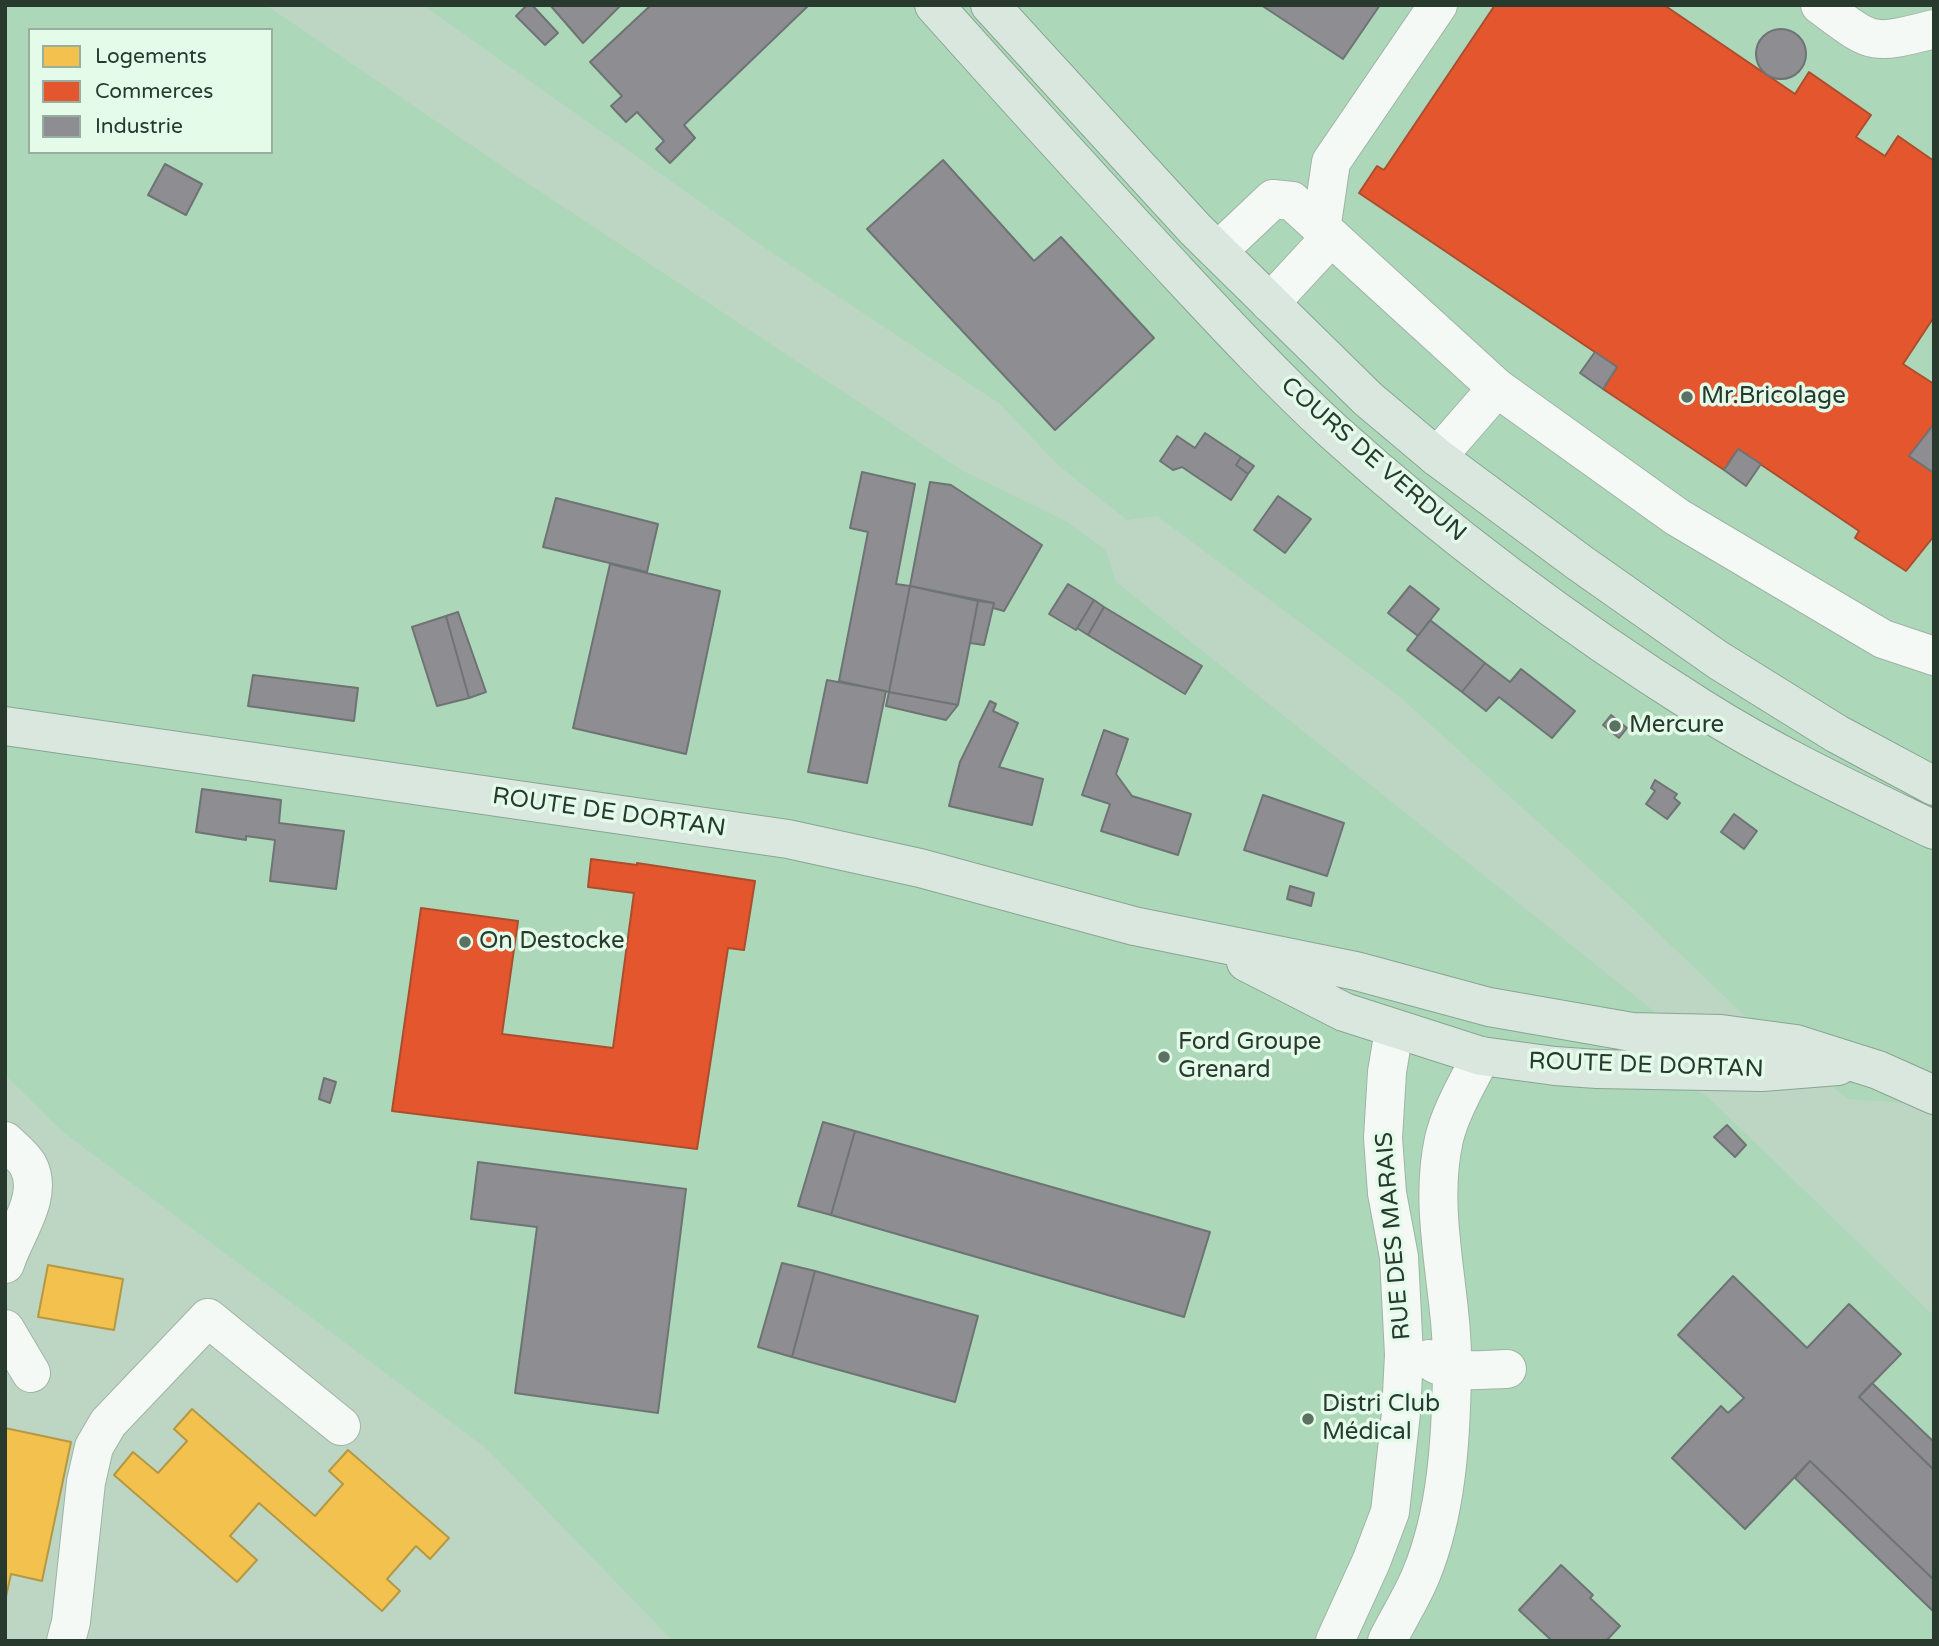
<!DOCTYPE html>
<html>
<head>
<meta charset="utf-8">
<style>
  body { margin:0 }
  #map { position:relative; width:1939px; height:1646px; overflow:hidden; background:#bcd6c3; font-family:"Varela Round",sans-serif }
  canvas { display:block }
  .frame { position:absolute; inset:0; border:7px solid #273a2d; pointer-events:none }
  .legend { position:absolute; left:28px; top:28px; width:245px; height:126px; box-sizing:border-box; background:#e4fbea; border:2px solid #98ae9e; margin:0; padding:9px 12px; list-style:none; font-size:21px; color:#273a2d }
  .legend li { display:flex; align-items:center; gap:14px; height:35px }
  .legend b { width:35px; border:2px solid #98ae9e }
</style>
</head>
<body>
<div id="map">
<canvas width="1939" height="1646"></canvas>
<div class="frame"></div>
<ul class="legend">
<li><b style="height:19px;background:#f2c14e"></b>Logements</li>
<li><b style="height:19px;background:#e4572e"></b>Commerces</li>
<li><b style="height:19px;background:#8d8d92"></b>Industrie</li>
</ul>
</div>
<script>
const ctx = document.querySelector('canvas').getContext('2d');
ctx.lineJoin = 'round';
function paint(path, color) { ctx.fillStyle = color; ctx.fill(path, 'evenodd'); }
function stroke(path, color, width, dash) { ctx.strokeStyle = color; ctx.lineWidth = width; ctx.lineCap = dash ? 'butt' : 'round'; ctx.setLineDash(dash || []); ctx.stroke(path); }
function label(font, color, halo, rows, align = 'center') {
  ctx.font = font + ' "Varela Round",sans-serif'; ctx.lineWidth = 7; ctx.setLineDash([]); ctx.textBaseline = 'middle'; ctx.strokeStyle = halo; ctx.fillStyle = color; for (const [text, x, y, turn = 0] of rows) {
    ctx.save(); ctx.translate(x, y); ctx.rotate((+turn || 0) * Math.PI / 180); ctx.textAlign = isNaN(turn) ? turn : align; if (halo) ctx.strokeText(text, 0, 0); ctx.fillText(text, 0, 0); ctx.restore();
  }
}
const built = new Path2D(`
  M5 5H266L512 173 963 471 1064 520 1105 549 1116 582 1674 1027 1671 1076 1708 1097 1934 1316V1641H673L487 1449 62 1131 5 1075ZM30 30H271V152H30Z
  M423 5H1934V1105L1848 1099 1749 1020 1626 902 1399 696 1157 516 1127 520 1058 465 1000 404 771 252Z`);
const homes = new Path2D(`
  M48 1265 123 1279 114 1330 38 1317Z
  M192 1409 315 1516 343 1484 329 1471 348 1450 449 1538 430 1559 416 1546 387 1579 400 1591 382 1611 259 1503 230 1536 257 1560 237 1582 114 1475 133 1452 158 1473 187 1441 174 1429Z
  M5 1428 71 1442 42 1581 11 1574 5 1601Z`);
const shops = new Path2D(`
  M1495 5H1664L1795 94 1809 72 1871 115 1856 137 1885 156 1898 136 1934 161V317L1903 364 1934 384V424L1909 456 1934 473V536L1906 571 1855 538 1859 531 1738 449 1724 470 1603 389 1617 367 1359 193 1377 166 1384 170Z
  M591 859 637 865V863L755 881 744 950 728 948 697 1149 392 1111 421 908 518 921 502 1034 613 1048 634 893 588 887Z`);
const industry = new Path2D(`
  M527 5H532L558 33 545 45 516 16Z
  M550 5H621L583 43Z
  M651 5H809L684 125 695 138 670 163 656 149 664 141 637 112 626 122 611 106 622 96 590 62Z
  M1261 5H1380L1343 59Z
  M1756 54a25 25 0 1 1 50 0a25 25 0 1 1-50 0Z
  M943 160 1034 261 1061 237 1154 338 1055 430 867 229Z
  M165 164 202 184 186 215 148 195Z
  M1595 352 1617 367 1603 389 1580 373Z
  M1934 424V473L1909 456Z
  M1205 433 1241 457 1236 465 1248 474 1231 500 1182 467 1173 470 1160 461 1177 436 1195 448Z
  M1738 449 1761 464 1746 486 1724 470Z
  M1241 457 1254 466 1248 474 1236 465Z
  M862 472 915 484 896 584 910 586 889 692 839 681 868 532 850 528Z
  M930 482 951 485 1042 545 1004 611 993 608 994 603 910 586Z
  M1278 496 1311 519 1285 553 1254 530Z
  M556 498 658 524 647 572 543 547Z
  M610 564 720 591 686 754 573 728Z
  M1068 584 1094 600 1076 630 1049 614Z
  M910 586 978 601 958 705 889 692Z
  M1410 586 1439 609 1418 636 1388 613Z
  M1094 600 1104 607 1088 635 1077 628Z
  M978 601 994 603 984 645 970 643Z
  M1104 607 1202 666 1185 694 1088 635Z
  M458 612 486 692 469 698 446 616Z
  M446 616 469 698 437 706 412 627Z
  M1430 620 1485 663 1462 692 1407 650Z
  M1485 663 1510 682 1521 669 1575 711 1552 738 1499 697 1486 711 1462 692Z
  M253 675 358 688 354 721 248 706Z
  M827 680 886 691 867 783 808 772Z
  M889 692 958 705 946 720 886 706Z
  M990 701 996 704 993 711 1018 723 999 767 1043 779 1032 825 949 806 960 762Z
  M1611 715 1627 728 1619 738 1603 725Z
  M1104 730 1128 739 1116 774 1132 796 1191 814 1178 855 1101 831 1110 804 1082 795Z
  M1655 780 1677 794 1674 798 1680 803 1667 819 1646 804 1655 791 1651 788Z
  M202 789 281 800 279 823 344 831 336 889 270 881 275 840 246 836V840L196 832Z
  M1263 795 1344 823 1327 876 1244 850Z
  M1734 814 1757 831 1744 849 1721 832Z
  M1290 886 1314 893 1311 906 1287 899Z
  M324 1078 336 1082 330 1103 319 1099Z
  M823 1122 855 1131 831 1215 798 1206Z
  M1727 1125 1746 1145 1735 1157 1714 1137Z
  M855 1131 1210 1232 1184 1317 831 1215Z
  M478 1162 686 1189 658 1413 515 1393 537 1227 471 1219Z
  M782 1263 815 1271 792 1357 758 1347Z
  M815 1271 978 1316 955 1402 792 1357Z
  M1733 1276 1807 1348 1849 1304 1901 1354 1859 1397 1934 1470V1580L1810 1461 1745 1529 1672 1458 1721 1406 1728 1413 1744 1398 1678 1335Z
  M1872 1383 1934 1442V1470L1859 1397Z
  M1810 1461 1934 1580V1612L1795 1478Z
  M1561 1565 1593 1595 1590 1598 1620 1626 1606 1641H1548L1550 1639 1519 1610Z`);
const minor = new Path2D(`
  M1820 5C1873 44 1869 46 1934 29
  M1321 230 1331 162 1438 5
  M1218 251 1273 199 1292 201 1497 388 1677 517 1883 639 1934 656
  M1270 303 1330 238
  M1437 457 1497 388
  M5 1141C12 1148 23 1156 28 1165 45 1196 14 1234 5 1264
  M5 1329 31 1373
  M1429 1359C1446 1376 1484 1369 1507 1369
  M66 1641 71 1622 86 1482 94 1447 108 1423 208 1318 341 1426
  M1335 1641 1371 1562 1390 1512 1401 1413 1404 1355 1399 1257 1387 1193 1383 1138 1387 1072 1394 1030
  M1387 1641C1398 1619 1412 1597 1421 1575 1447 1512 1451 1439 1452 1371 1454 1294 1427 1215 1444 1139 1451 1110 1468 1083 1481 1056`);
const major = new Path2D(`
  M934 5C1010 90 1086 174 1164 258 1219 317 1274 377 1334 432 1447 534 1572 627 1701 708 1775 755 1855 792 1934 830
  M990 5 1195 229 1368 399 1437 457 1580 563 1718 660 1837 734 1934 786
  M5 726 788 839 920 868 1134 926 1356 971 1489 1007 1632 1032 1721 1034 1796 1044 1878 1070 1934 1095
  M1246 962 1344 1012 1481 1056 1555 1066 1597 1069 1762 1072 1838 1066`);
const markers = [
  [1687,397,7,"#5b7162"],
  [1615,726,7,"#5b7162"],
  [465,942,7,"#5b7162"],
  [1164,1057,7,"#5b7162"],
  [1308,1419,7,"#5b7162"]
];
const poiNames = [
  ["Mr.Bricolage",1701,397],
  ["Mercure",1629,726],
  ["On Destocke",479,942],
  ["Ford Groupe",1178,1043],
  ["Grenard",1178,1071],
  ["Distri Club",1322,1405],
  ["Médical",1322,1433]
];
const streetNames = [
  ["COURS DE VERDUN",1373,460,41],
  ["ROUTE DE DORTAN",609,813,8],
  ["ROUTE DE DORTAN",1646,1066,2],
  ["RUE DES MARAIS",1394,1236,-95]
];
paint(built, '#add7b9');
paint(homes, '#f2c14e');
stroke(homes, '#b59844', 2);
paint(shops, '#e4572e');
stroke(shops, '#ab4e2e', 2);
paint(industry, '#8d8d92');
stroke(industry, '#6e7474', 2);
stroke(minor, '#a0b4a5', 40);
stroke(major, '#88a592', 40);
stroke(minor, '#f5f9f6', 38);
stroke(major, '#d9e7de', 38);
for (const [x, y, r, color] of markers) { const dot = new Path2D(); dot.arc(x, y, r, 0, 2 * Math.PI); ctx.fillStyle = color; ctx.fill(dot); stroke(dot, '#e4fbea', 2.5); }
label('24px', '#273a2d', '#e4fbea', poiNames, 'left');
label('24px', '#273a2d', '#e4fbea', streetNames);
</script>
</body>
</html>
